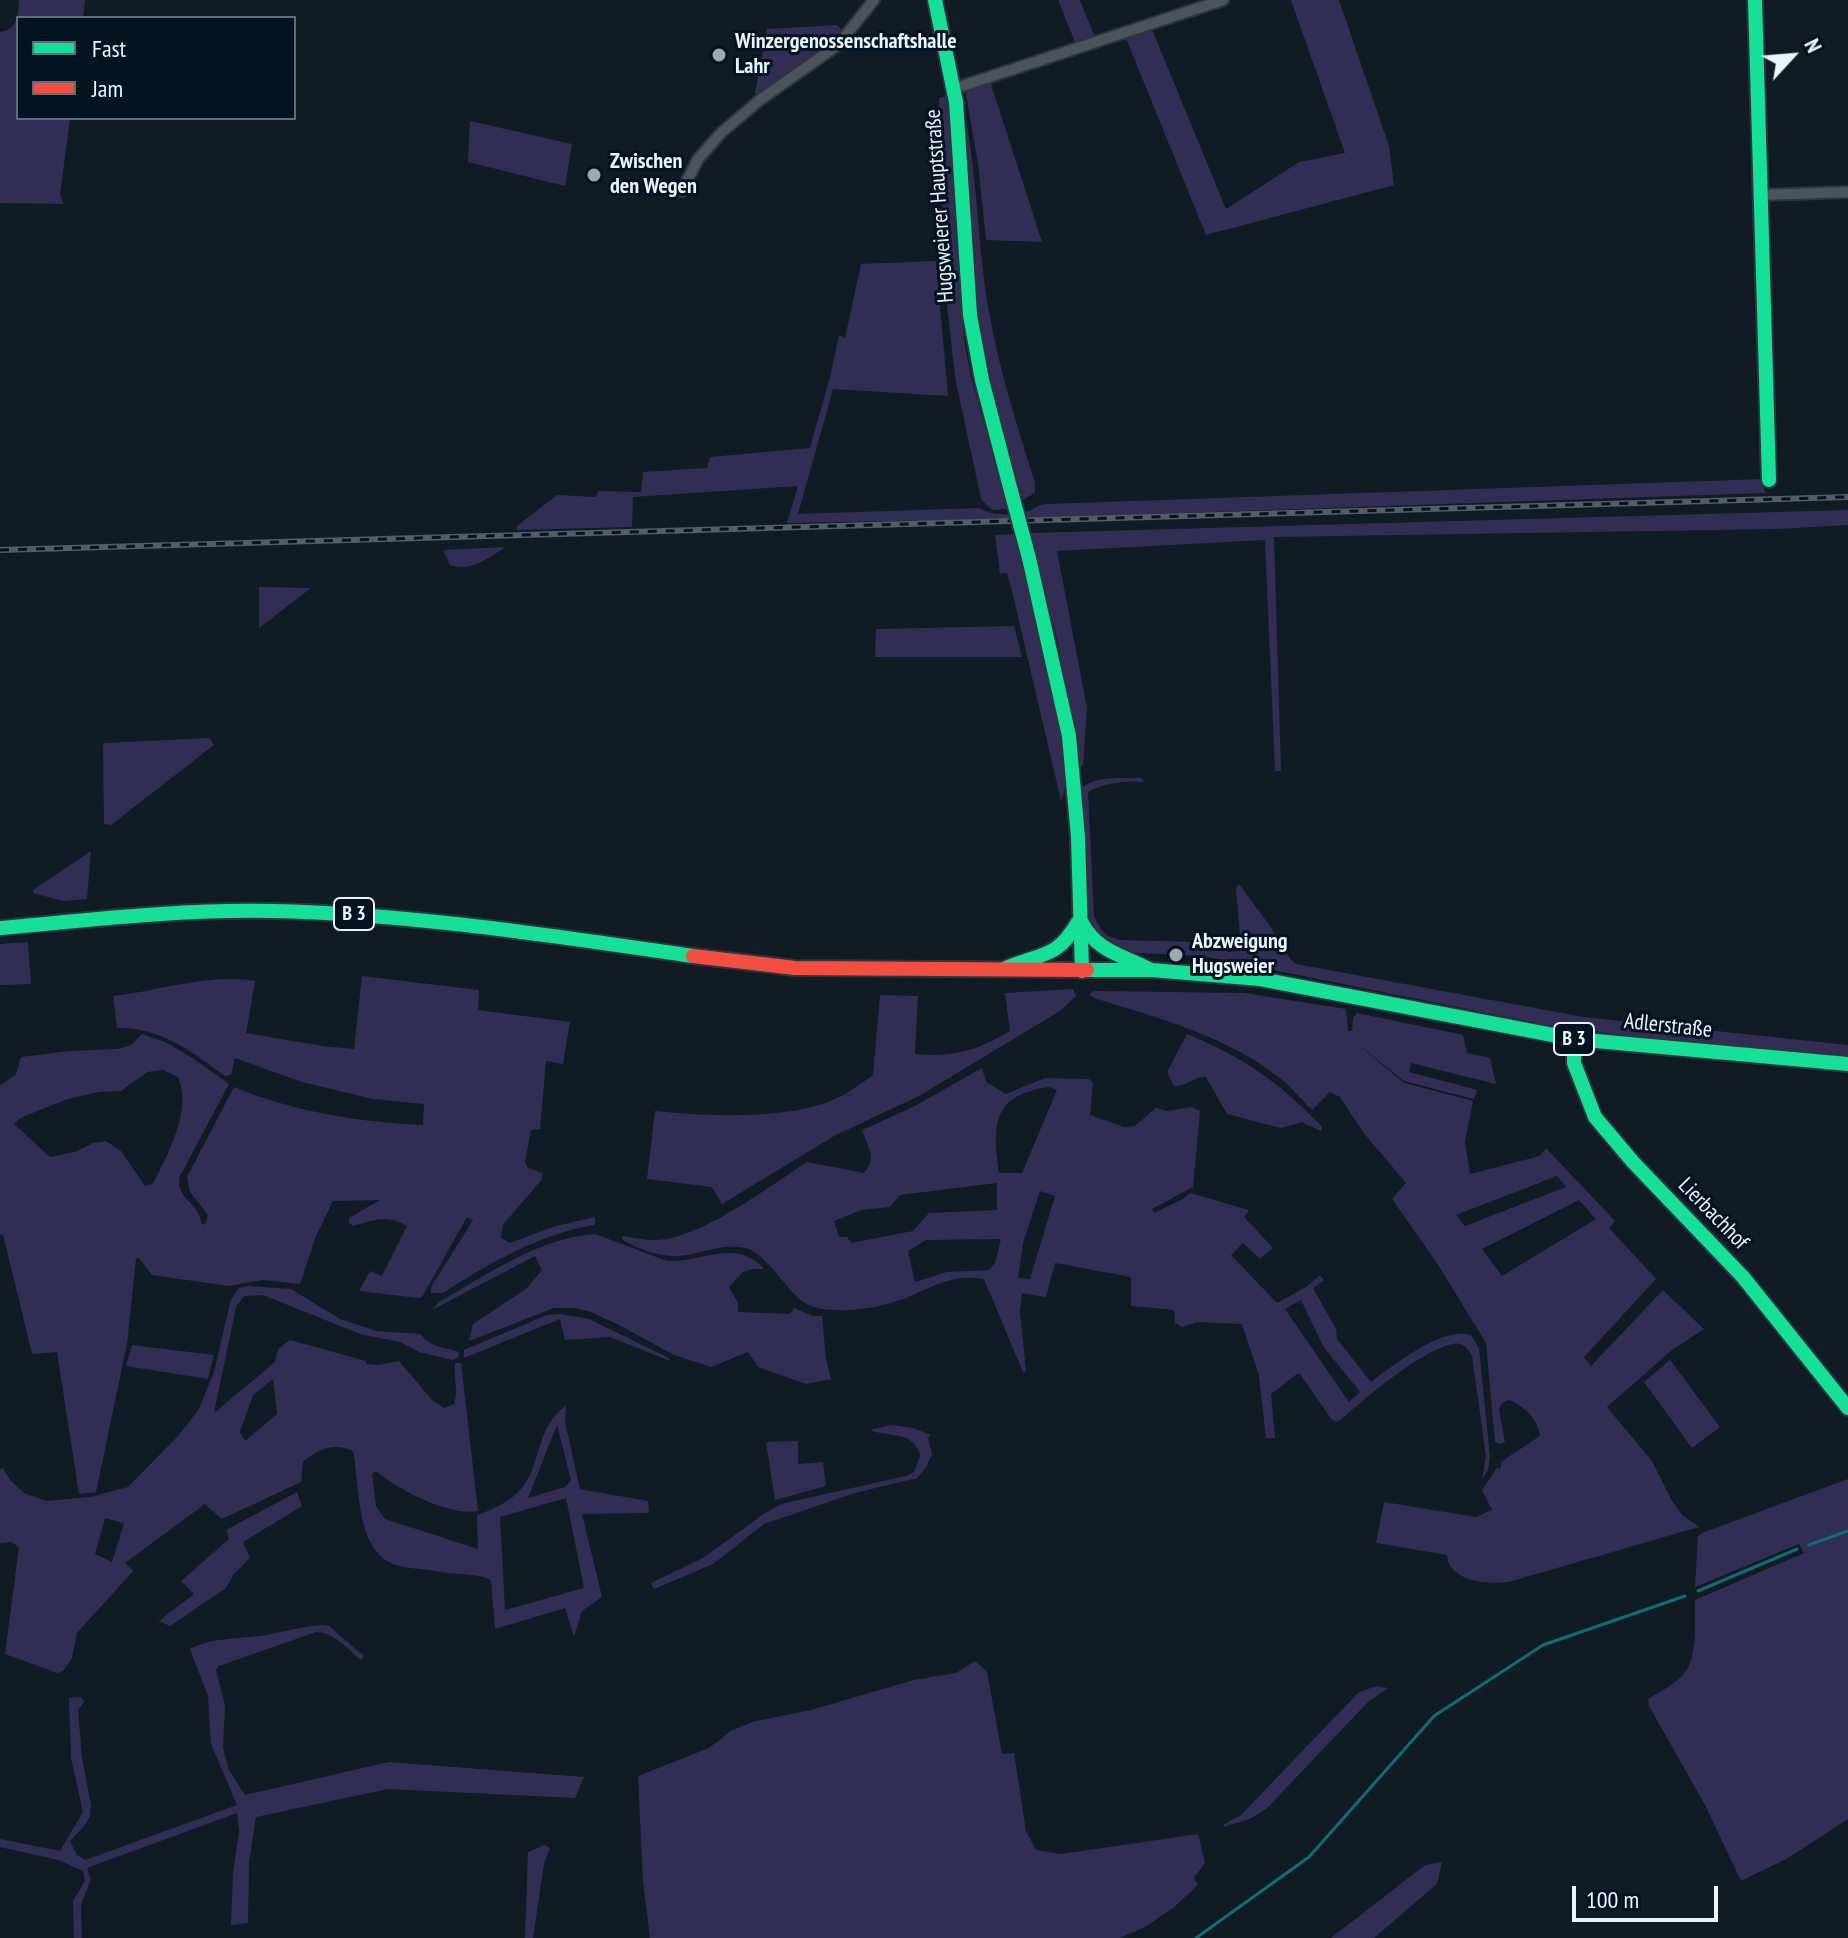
<!DOCTYPE html>
<html>
<head>
<meta charset="utf-8">
<style>
  body { margin:0 }
  #map { position:relative; width:1848px; height:1938px; overflow:hidden; background:#111b24; font-family:"PT Sans Narrow",sans-serif }
  canvas { display:block }
  .legend { position:absolute; left:16px; top:16px; width:280px; height:104px; box-sizing:border-box; background:#021322; border:2px solid #5f6d7a; margin:0; padding:10px 14px; list-style:none; font-size:24px; color:#eaf4fd }
  .legend li { display:flex; align-items:center; gap:16px; height:40px }
  .legend b { width:40px; border:2px solid #5f6d7a }
  .north { position:absolute; left:1752px; top:16px; width:80px; height:80px; -webkit-text-stroke:6px #021322; paint-order:stroke; rotate:64deg; font-size:22px; font-weight:700; line-height:32px; text-align:center; color:#eaf4fd }
  .north::after { content:''; display:block; margin:auto; width:28px; height:36px; background:#eaf4fd; clip-path:polygon(50% 0,100% 100%,50% 72%,0 100%) }
  .scale { position:absolute; left:1572px; top:1886px; width:146px; height:36px; box-sizing:border-box; border:4px solid #eaf4fd; border-top:0; padding-left:10px; font-size:24px; line-height:28px; white-space:nowrap; color:#eaf4fd; -webkit-text-stroke:6px #021322; paint-order:stroke }
</style>
</head>
<body>
<div id="map">
<canvas width="1848" height="1938"></canvas>
<ul class="legend">
<li><b style="height:10px;background:#16e098"></b>Fast</li>
<li><b style="height:10px;background:#f24e42"></b>Jam</li>
</ul>
<div class="north">N</div>
<div class="scale">100 m</div>
</div>
<script>
const ctx = document.querySelector('canvas').getContext('2d');
ctx.lineJoin = 'round';
function paint(path, color) { ctx.fillStyle = color; ctx.fill(path, 'evenodd'); }
function stroke(path, color, width, dash) { ctx.strokeStyle = color; ctx.lineWidth = width; ctx.lineCap = dash ? 'butt' : 'round'; ctx.setLineDash(dash || []); ctx.stroke(path); }
function label(font, color, halo, rows, align = 'center') {
  ctx.font = font + ' "PT Sans Narrow",sans-serif'; ctx.lineWidth = 6; ctx.setLineDash([]); ctx.textBaseline = 'middle'; ctx.strokeStyle = halo; ctx.fillStyle = color; for (const [text, x, y, turn = 0] of rows) {
    ctx.save(); ctx.translate(x, y); ctx.rotate((+turn || 0) * Math.PI / 180); ctx.textAlign = isNaN(turn) ? turn : align; if (halo) ctx.strokeText(text, 0, 0); ctx.fillText(text, 0, 0); ctx.restore();
  }
}
const green = new Path2D(`
  M19 0H85L83 18H18V118H70L60 195 64 204 0 203V32C18 29 18 16 19 0Z
  M1058 0H1080L1094 35 1075 42Z
  M1291 0H1339L1389 146 1394 185 1206 235 1125 36 1151 27 1226 209 1299 162 1345 153Z
  M837 25 845 33 829 49 760 96 755 93 767 29Z
  M990 81 1042 242 986 240 978 163 965 90Z
  M947 96 964 340 971 377 1008 509 992 510 981 499 955 377 946 295 939 116V98Z
  M961 98C979 170 976 244 990 317 1000 373 1018 428 1035 483V493L1021 501 991 394 974 300Z
  M470 121 572 144 565 186 468 162Z
  M936 261 948 396 833 389 798 514 979 508C992 516 1013 516 1028 511 1036 509 1037 504 1047 504L1763 479 1765 493 1006 519 787 523 798 486 633 497 632 527 517 530V526L557 495 596 497 598 491 641 492 643 472 707 468 710 457 810 448 830 377 839 335 845 338 861 264Z
  M1848 510V525L1777 529 1274 537 1281 771H1275L1265 540 1057 551 1087 708 1083 765 1080 768 1058 643 1030 533Z
  M1015 534C1026 574 1080 774 1061 801L1012 591 1007 573 1000 574 995 535Z
  M506 547C487 558 473 572 450 565L443 550Z
  M259 587 311 588 259 628Z
  M1014 626 1022 657H875L876 629Z
  M210 738 214 745 111 825 104 824 103 743Z
  M1141 778 1144 782C1128 780 1102 783 1088 792L1094 916 1101 930 1108 936 1120 940 1195 942 1229 952 1236 951 1240 936 1236 888 1239 884 1270 926 1290 959 1296 964 1584 1017 1848 1045V1055L1703 1045 1552 1026 1203 956 1120 952 1101 941 1091 929 1086 916 1079 793C1089 774 1122 779 1141 778Z
  M91 851 87 899 63 901 33 893V890Z
  M28 942 31 984 0 985V944Z
  M362 976 479 990 478 1010 570 1022 563 1064 546 1061 540 1129 531 1130 525 1162 528 1168 542 1173V1179L503 1225 501 1238 510 1243 553 1227 594 1217 596 1220 594 1225C542 1233 488 1264 443 1293H431V1287L473 1220 467 1217 422 1297 418 1298 359 1291 370 1271 382 1276 407 1226C389 1215 374 1219 353 1226L349 1223V1218L380 1200 333 1201 316 1236 300 1284 263 1280 229 1286 152 1275 139 1258 136 1259 127 1344 96 1492 79 1494 57 1352 32 1354 3 1234 0 1235V1086L16 1074 21 1057 69 1051 118 1049 131 1045 142 1034 165 1042 194 1059 229 1084 179 1178C177 1200 200 1203 201 1223L205 1225 208 1215 190 1192 187 1177 234 1087C294 1112 359 1122 423 1125L424 1104 373 1099 302 1082 235 1058 231 1075 225 1076C191 1051 160 1027 117 1028L113 996C159 991 209 973 255 981L246 1033 322 1046 354 1049ZM163 1070 178 1077C192 1112 168 1153 153 1184L145 1186 121 1151 106 1141 93 1143 75 1152 50 1157 14 1124 20 1118 68 1099 99 1092 121 1091 147 1072Z
  M1073 989 1076 996 1060 1011 919 1096 834 1136 722 1204 712 1187 647 1179 655 1111C703 1116 785 1120 830 1101 846 1095 859 1085 873 1075L880 995 918 996 915 1054C955 1057 976 1051 1010 1031L1005 993Z
  M1094 991 1244 993 1346 1009 1348 1031H1352L1353 1018 1357 1013 1463 1035 1467 1053 1490 1058 1496 1084 1411 1063 1409 1072 1477 1090 1474 1099 1404 1081 1354 1041 1404 1083 1473 1101 1465 1142 1470 1174 1540 1156 1546 1148 1615 1221 1609 1228 1656 1279 1584 1357 1591 1366 1663 1290 1704 1329 1672 1350 1607 1407 1652 1461 1672 1501 1682 1515 1699 1527 1512 1581C1495 1585 1462 1583 1451 1567 1448 1564 1448 1559 1447 1555L1376 1543 1384 1502 1476 1517 1492 1510 1482 1490 1497 1468 1500 1469 1502 1461 1540 1436C1538 1419 1525 1407 1509 1400L1503 1402 1499 1409 1505 1442 1500 1444 1495 1442 1486 1343 1437 1263 1392 1199 1406 1183 1363 1132 1340 1097 1330 1092 1312 1110C1302 1100 1292 1088 1281 1079 1228 1036 1158 1018 1094 998L1089 994ZM1557 1176 1566 1187 1465 1226 1456 1215ZM1579 1200 1596 1219 1502 1276 1482 1249Z
  M1187 1034C1245 1058 1279 1082 1322 1127L1321 1131 1302 1122 1281 1128 1227 1114 1206 1077C1193 1076 1187 1087 1174 1086L1167 1072Z
  M982 1068 986 1082 1006 1094 1045 1078 1089 1079 1093 1083 1090 1115 1124 1127 1135 1126 1156 1108 1167 1111 1192 1107 1200 1111 1193 1187 1152 1209 1154 1213 1183 1199 1190 1193 1249 1210 1244 1217 1273 1248 1260 1259 1243 1243 1231 1255 1277 1303 1306 1287 1320 1275 1324 1280 1313 1288 1336 1329 1337 1339 1371 1382C1392 1366 1444 1325 1471 1335L1479 1348 1490 1457 1488 1470 1482 1480 1486 1456 1472 1356C1468 1348 1462 1342 1453 1344 1421 1350 1363 1400 1338 1422L1332 1420 1300 1374H1297L1271 1394 1275 1438H1266L1259 1376 1242 1324 1197 1322 1182 1327 1175 1323 1174 1310 1131 1306V1277L1055 1263 1046 1297 1022 1293 1020 1312 1026 1371 1023 1372 984 1279C952 1273 931 1288 903 1299 886 1305 868 1309 849 1310 800 1312 800 1299 770 1266 764 1260 759 1254 751 1250 729 1240 701 1255 679 1256 661 1257 636 1249 622 1239V1236C636 1238 652 1242 666 1239 709 1232 770 1186 807 1162L864 1173C878 1159 867 1145 862 1130L913 1107ZM1049 1087 1057 1090 1022 1173H999C992 1123 993 1095 1049 1087ZM997 1183V1210L929 1213 913 1231 851 1243 847 1237H839L834 1221 861 1210 890 1207 900 1195ZM1040 1191 1055 1196 1030 1279 1018 1278 1023 1243ZM1001 1239 995 1263 989 1270 947 1272 915 1282 908 1251 926 1240ZM1301 1300 1323 1346 1360 1392 1349 1402 1285 1309Z
  M595 1234 667 1261C702 1263 737 1237 764 1269H752L743 1272 729 1287 738 1303V1312L790 1314 794 1308 813 1316H822L826 1359 831 1379 806 1384 758 1367 748 1352 711 1367 674 1355 621 1326 591 1312 575 1308H554L469 1341 473 1324 526 1289 542 1270 535 1256 432 1310 439 1302C487 1275 538 1238 595 1234Z
  M248 1286 291 1289 340 1319 376 1331 420 1334C435 1350 442 1346 459 1352L458 1358 452 1360 419 1352 400 1342 360 1334 263 1295 244 1296 236 1307 214 1413 275 1362 278 1349 290 1340 366 1361V1364L378 1365 399 1361 433 1401 444 1408 454 1404C459 1392 453 1377 455 1363H461L478 1511C450 1517 397 1489 376 1471L372 1474 376 1506 385 1519 478 1549 477 1515C492 1510 511 1501 521 1489 542 1465 536 1424 566 1406L565 1422 580 1489 648 1501 649 1513 582 1514 602 1597 582 1611 574 1637 565 1608 495 1629 491 1580C476 1573 459 1575 442 1572 427 1569 407 1569 393 1564 355 1548 360 1485 353 1451 334 1442 318 1449 303 1462L301 1482 222 1519 205 1504 125 1563 133 1571 77 1633 72 1658 63 1671 57 1673 5 1654 19 1547 11 1542 0 1543V1469L3 1468 10 1480 24 1493 46 1501 90 1497 128 1487 179 1435 199 1409 214 1372 231 1299 239 1288ZM273 1379 277 1414 245 1441 240 1432 253 1395ZM557 1425 571 1480 565 1487 528 1498ZM566 1498 584 1588 505 1610 500 1517ZM105 1518 124 1523 112 1562 95 1554Z
  M560 1314 589 1319 669 1358 670 1361 610 1337 565 1340 560 1319 464 1358V1350L547 1315Z
  M132 1345 214 1355 208 1379 126 1366Z
  M1670 1360 1720 1427 1692 1448 1644 1382Z
  M891 1425 913 1428 931 1435 928 1438 932 1454 926 1468 917 1478 855 1493 764 1524 713 1564 654 1589 651 1583 703 1558 765 1513 781 1504 906 1476 914 1472 920 1456C914 1430 889 1438 870 1430Z
  M798 1441V1464L823 1462 826 1486 775 1500 766 1442Z
  M1848 1479V1819L1788 1858 1741 1881 1705 1805 1649 1706 1648 1699C1659 1692 1672 1686 1681 1677 1699 1661 1694 1623 1695 1600L1804 1553 1799 1544 1695 1587 1698 1536 1702 1533Z
  M297 1492 302 1506 243 1542 250 1558 234 1574 226 1588 170 1626 159 1621 194 1594 181 1581 229 1539 226 1530Z
  M323 1625 329 1626 364 1656 361 1660C347 1649 334 1632 316 1632L219 1666 216 1670 225 1705 223 1748 229 1770 245 1795 389 1762 584 1777 575 1798 388 1789 256 1817 249 1863 248 1923 231 1925 233 1873 239 1832 237 1813 87 1868 91 1880 81 1904 82 1938H74L73 1901 85 1881 83 1871 59 1860 0 1847V1839L60 1851 83 1812 71 1758 69 1698 81 1697 84 1702 78 1710 82 1758 91 1805 90 1816 85 1825 70 1841 77 1855 85 1860 237 1805 211 1744 208 1696 190 1649C211 1638 236 1639 259 1636 281 1633 301 1626 323 1625Z
  M975 1661 987 1672 1002 1754 1014 1753 1026 1831 1036 1850 1061 1854 1198 1834 1205 1863 1194 1878 1198 1885 1173 1908 1145 1927 1120 1938H650L643 1881 638 1776 709 1748 731 1731 752 1722 811 1710 914 1680 956 1673Z
  M1377 1686 1388 1688 1368 1702 1267 1808 1252 1818 1224 1827V1824L1241 1815 1359 1692Z
  M545 1845 550 1848 544 1864 533 1938H525L528 1852Z
  M1442 1862 1437 1884 1374 1938H1331L1425 1865Z`);
const stream = new Path2D(`
  M1809 1545 1848 1531
  M1698 1591 1797 1549
  M1196 1938 1309 1857 1434 1716 1543 1645 1685 1596`);
const street = new Path2D(`
  M953 89 1223 0
  M682 191 698 159 722 132 761 99 838 45 874 0
  M1762 195 1848 192`);
const fast = new Path2D(`
  M935 0 956 102 970 315 982 380 1012 495
  M1755 0 1769 480
  M1029 558 1069 736 1078 837 1082 971
  M1082 923C1097 952 1125 956 1151 970
  M0 928C90 920 181 909 272 911 413 914 553 936 693 956
  M1006 968C1041 953 1057 959 1078 922
  M1087 970H1151L1260 979 1574 1039 1848 1064
  M1574 1039V1063L1595 1117 1633 1162 1743 1277 1848 1408`);
const jam = new Path2D(`
  M693 956 795 968 1087 970`);
const rail = new Path2D(`
  M0 550 1848 497`);
const fastBridge = new Path2D(`
  M1012 495 1029 558`);
const markers = [
  [719,55,8,"#9ea8b1"],
  [594,175,8,"#9ea8b1"],
  [1176,955,8,"#9ea8b1"]
];
const shields = [
  [354,914,40],
  [1574,1039,40]
];
const shieldNames = [
  ["B 3",354,914],
  ["B 3",1574,1039]
];
const poiNames = [
  ["Winzergenossenschaftshalle",735,42],
  ["Lahr",735,67],
  ["Zwischen",610,162],
  ["den Wegen",610,187],
  ["Abzweigung",1192,942],
  ["Hugsweier",1192,967]
];
const streetNames = [
  ["Hugsweierer Hauptstraße",940,206,-94],
  ["Adlerstraße",1668,1026,6],
  ["Lierbachhof",1713,1214,46]
];
paint(green, '#322d54');
stroke(stream, '#106d75', 3);
stroke(street, '#2f353d', 14);
stroke(fast, '#2f353d', 18);
stroke(jam, '#2f353d', 18);
stroke(street, '#4c535a', 10);
stroke(fast, '#16e098', 14);
stroke(jam, '#f24e42', 14);
stroke(rail, '#555c64', 6);
stroke(rail, '#021322', 3, [9]);
stroke(fastBridge, '#2f353d', 18, []);
stroke(fastBridge, '#16e098', 14);
for (const [x, y, r, color] of markers) { const dot = new Path2D(); dot.arc(x, y, r, 0, 2 * Math.PI); ctx.fillStyle = color; ctx.fill(dot); stroke(dot, '#021322', 3); }
for (const [x, y, w] of shields) { const box = new Path2D(); box.roundRect(x - w / 2, y - 16, w, 32, 6); ctx.fillStyle = '#021322'; ctx.fill(box); stroke(box, '#eaf4fd', 2); }
label('bold 20px', '#eaf4fd', null, shieldNames);
label('bold 22px', '#eaf4fd', '#021322', poiNames, 'left');
label('22px', '#eaf4fd', '#021322', streetNames);
</script>
</body>
</html>
